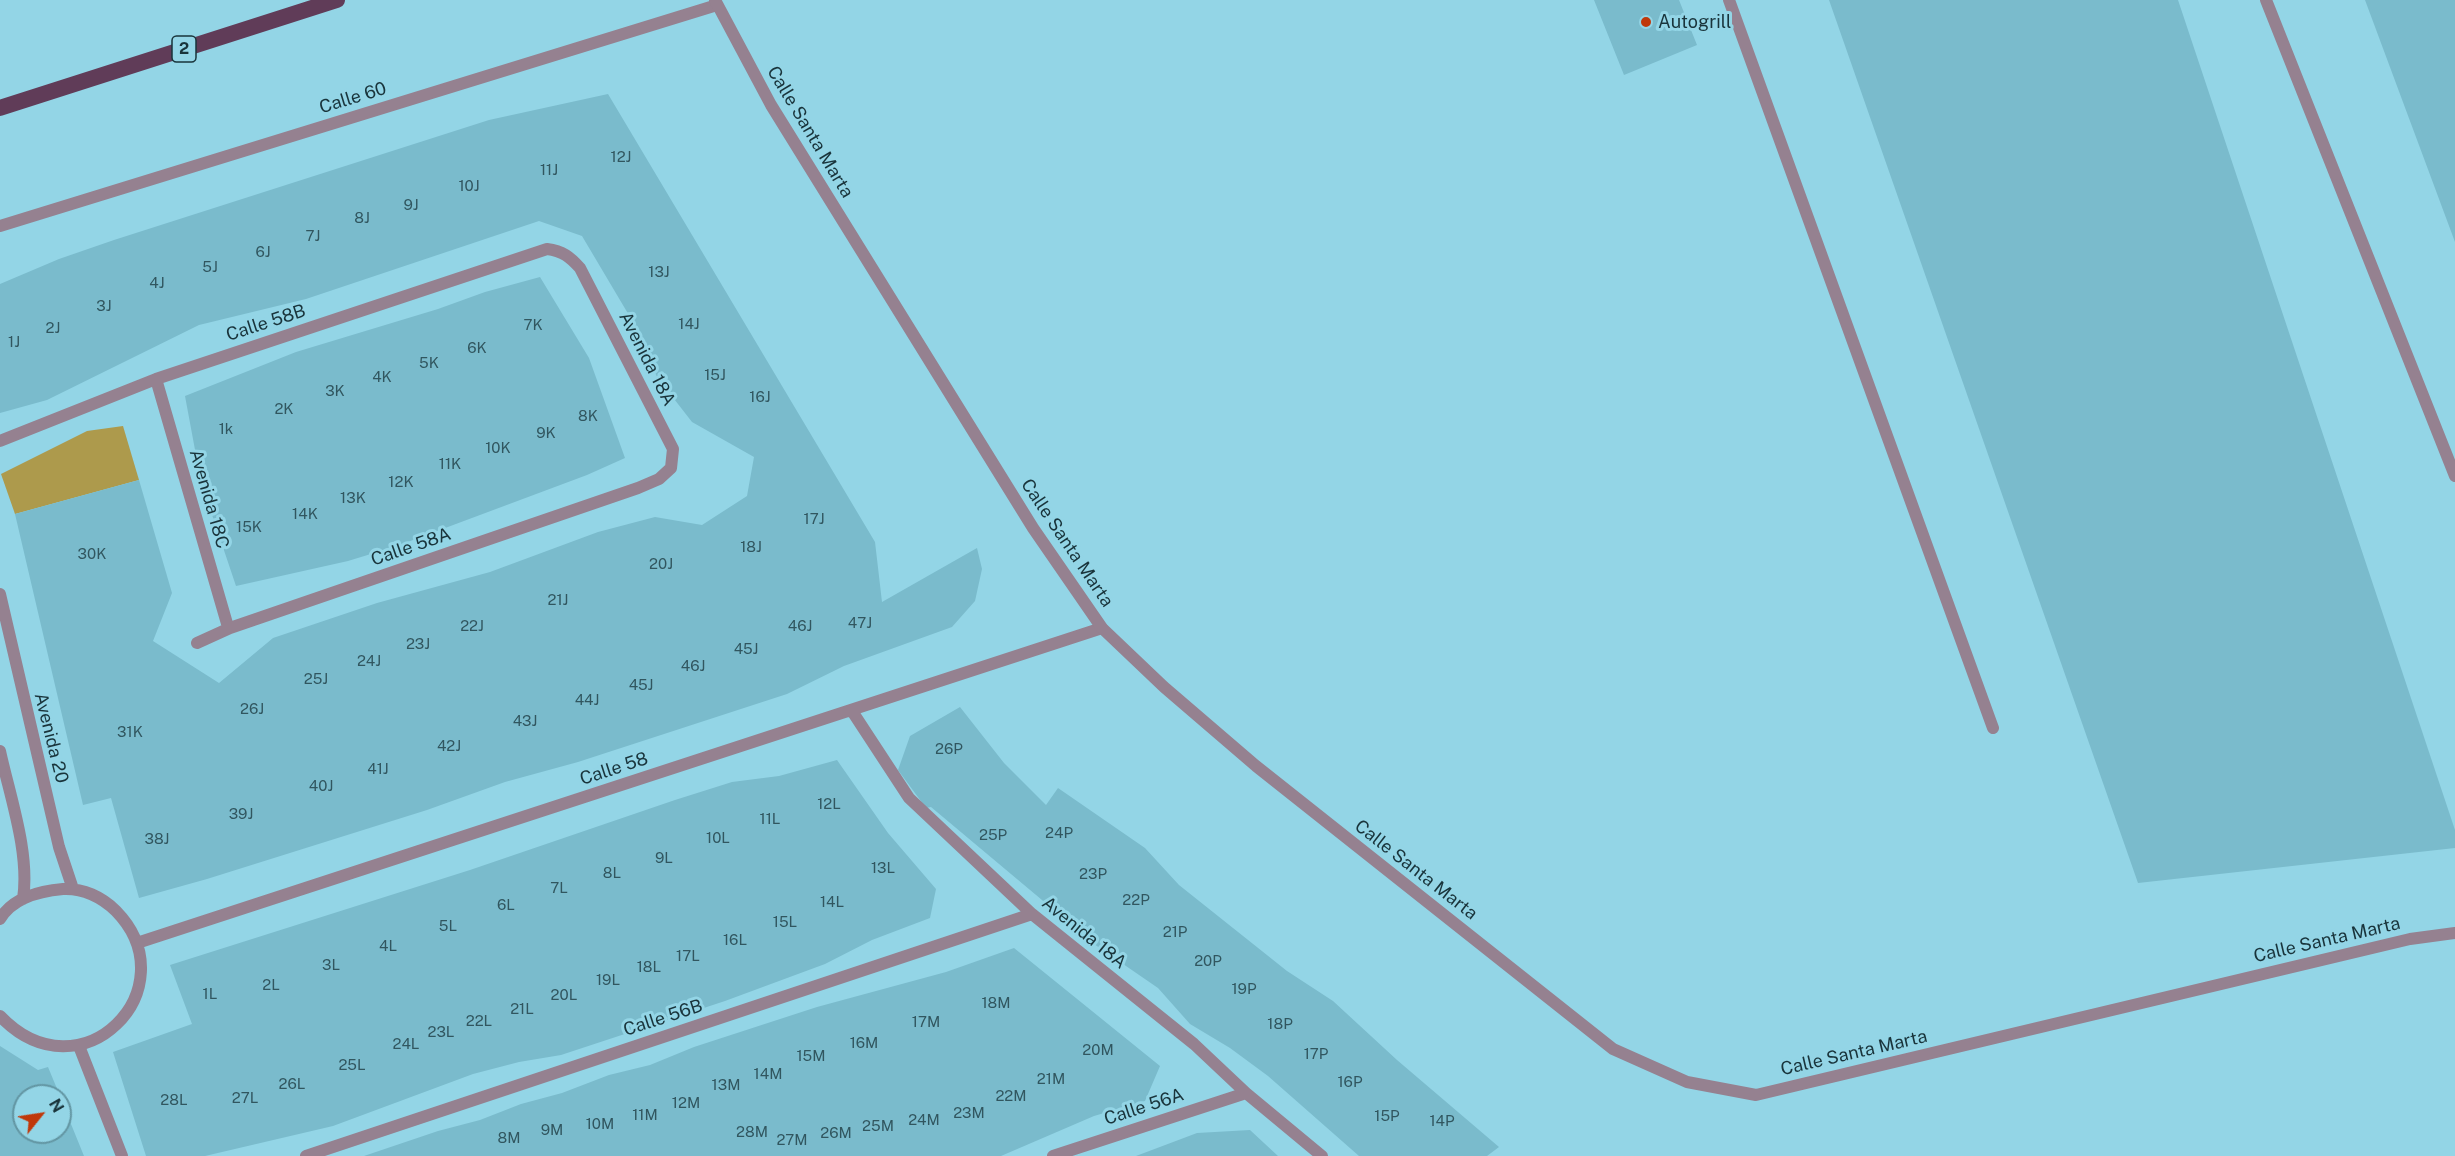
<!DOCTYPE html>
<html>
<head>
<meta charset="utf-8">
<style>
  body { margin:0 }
  #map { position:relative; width:2455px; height:1156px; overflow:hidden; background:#93d5e6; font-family:"Public Sans",sans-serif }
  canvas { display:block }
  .north { position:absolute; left:12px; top:1084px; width:60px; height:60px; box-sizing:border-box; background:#93d5e6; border:2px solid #6295a2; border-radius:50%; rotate:60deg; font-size:16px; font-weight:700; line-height:24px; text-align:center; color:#19343b }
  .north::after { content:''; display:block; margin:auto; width:21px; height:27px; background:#c0380a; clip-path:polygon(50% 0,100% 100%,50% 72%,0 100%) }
</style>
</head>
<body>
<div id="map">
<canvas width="2455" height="1156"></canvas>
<div class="north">N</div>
</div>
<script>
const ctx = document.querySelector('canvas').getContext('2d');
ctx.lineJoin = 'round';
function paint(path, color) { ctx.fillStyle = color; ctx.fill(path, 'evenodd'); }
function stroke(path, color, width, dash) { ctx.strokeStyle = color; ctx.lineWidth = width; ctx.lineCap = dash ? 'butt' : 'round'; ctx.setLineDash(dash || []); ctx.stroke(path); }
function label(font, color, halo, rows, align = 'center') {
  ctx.font = font + ' "Public Sans",sans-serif'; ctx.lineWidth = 6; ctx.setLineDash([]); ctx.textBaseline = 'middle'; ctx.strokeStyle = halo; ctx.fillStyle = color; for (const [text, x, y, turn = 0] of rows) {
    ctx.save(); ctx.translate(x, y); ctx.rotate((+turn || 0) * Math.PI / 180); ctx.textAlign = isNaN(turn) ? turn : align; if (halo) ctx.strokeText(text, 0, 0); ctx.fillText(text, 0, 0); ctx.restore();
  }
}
const green = new Path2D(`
  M123 426 139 480 15 514 1 474 87 431Z`);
const building = new Path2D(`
  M1594 0H1679L1697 45 1624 75Z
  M1829 0H2178L2455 830V848L2138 883Z
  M2365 0H2455V242Z
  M608 94 875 542 882 602 977 548 982 569 975 601 952 627 844 666 787 694 578 762 505 782 427 810 207 879 139 898 111 798 83 805 15 514 139 480 172 593 153 641 219 683 273 638 377 603 490 572 598 532 655 517 702 525 747 496 754 457 692 422 657 377 633 322 582 236 539 221 306 299 199 325 47 400 0 413V284L59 259 114 240 489 120Z
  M540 277 589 358 625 458 587 475 397 546 348 561 236 586 201 482 185 396 296 352 438 309 485 292Z
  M960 707 1004 763 1046 805 1058 788 1145 848 1179 885 1287 971 1333 1001 1397 1060 1499 1147 1487 1156H1359L1268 1076 1230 1048 1190 1024 1158 988 1078 933 1042 900 931 807 926 808 898 770 910 736Z
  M837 760 888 833 936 889 930 918 872 940 825 964 725 1001 561 1055 519 1062 473 1074 333 1126 205 1156H146L113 1052 192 1024 170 965 470 870 675 800 732 782 779 776Z
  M1014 948 1160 1066 1145 1101 1094 1116 1001 1156H364L438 1131 480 1120 521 1104 562 1093 609 1075 650 1065 694 1047 817 1007 946 972Z
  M0 1046 38 1070 48 1067 60 1096H24V1132H60V1097L84 1156H0Z
  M1250 1130 1278 1156H1136L1197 1133Z`);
const service = new Path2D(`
  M1729 0 1993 728
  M2266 0 2455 476`);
const minor = new Path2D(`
  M0 226 717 5
  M156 379 228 627 230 628
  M0 441 156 379 547 249C563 251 570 257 580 268L673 449 671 468 659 479 638 488 230 628 197 643
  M0 594 59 847 73 889
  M852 711 909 798 1032 914 1194 1044 1246 1093 1322 1156
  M0 751C10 797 30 853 23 899
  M0 919C13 897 40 891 63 889 83 888 102 897 116 911 191 988 81 1101 0 1016
  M137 943 1102 628
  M79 1046 122 1156
  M306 1156 1032 914
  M1053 1156 1246 1093`);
const tertiary = new Path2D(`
  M715 0 771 105 1033 528 1102 628 1164 687 1256 766 1613 1049 1687 1082 1756 1095 2410 939 2455 933`);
const trunk = new Path2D(`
  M0 108 337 0`);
const markers = [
  [1646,22,6,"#c0380a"]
];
const numberNames = [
  ["12J",621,157],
  ["11J",549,170],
  ["10J",469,186],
  ["9J",411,205],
  ["8J",362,218],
  ["7J",313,236],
  ["6J",263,252],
  ["5J",210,267],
  ["13J",659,272],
  ["4J",157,283],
  ["3J",104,306],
  ["14J",689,324],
  ["7K",533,325],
  ["2J",53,328],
  ["1J",14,342],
  ["6K",477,348],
  ["5K",429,363],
  ["15J",715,375],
  ["4K",382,377],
  ["3K",335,391],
  ["16J",760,397],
  ["2K",284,409],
  ["8K",588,416],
  ["1k",226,429],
  ["9K",546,433],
  ["10K",498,448],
  ["11K",450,464],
  ["12K",401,482],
  ["13K",353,498],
  ["14K",305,514],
  ["17J",814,519],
  ["15K",249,527],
  ["18J",751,547],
  ["30K",92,554],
  ["20J",661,564],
  ["21J",558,600],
  ["47J",860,623],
  ["22J",472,626],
  ["46J",800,626],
  ["23J",418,644],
  ["45J",746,649],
  ["24J",369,661],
  ["46J",693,666],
  ["25J",316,679],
  ["45J",641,685],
  ["44J",587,700],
  ["26J",252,709],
  ["43J",525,721],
  ["31K",130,732],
  ["42J",449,746],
  ["26P",949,749],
  ["41J",378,769],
  ["40J",321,786],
  ["12L",829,804],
  ["39J",241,814],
  ["11L",770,819],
  ["24P",1059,833],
  ["25P",993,835],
  ["10L",718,838],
  ["38J",157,839],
  ["9L",664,858],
  ["13L",883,868],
  ["8L",612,873],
  ["23P",1093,874],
  ["7L",559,888],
  ["22P",1136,900],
  ["14L",832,902],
  ["6L",506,905],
  ["15L",785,922],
  ["5L",448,926],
  ["21P",1175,932],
  ["16L",735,940],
  ["4L",388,946],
  ["17L",688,956],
  ["20P",1208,961],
  ["3L",331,965],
  ["18L",649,967],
  ["19L",608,980],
  ["2L",271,985],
  ["19P",1244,989],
  ["1L",210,994],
  ["20L",564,995],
  ["18M",996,1003],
  ["21L",522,1009],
  ["22L",479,1021],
  ["17M",926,1022],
  ["18P",1280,1024],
  ["23L",441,1032],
  ["16M",864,1043],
  ["24L",406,1044],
  ["20M",1098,1050],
  ["17P",1316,1054],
  ["15M",811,1056],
  ["25L",352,1065],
  ["14M",768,1074],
  ["21M",1051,1079],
  ["16P",1350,1082],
  ["26L",292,1084],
  ["13M",726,1085],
  ["22M",1011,1096],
  ["27L",245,1098],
  ["28L",174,1100],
  ["12M",686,1103],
  ["23M",969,1113],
  ["11M",645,1115],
  ["15P",1387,1116],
  ["24M",924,1120],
  ["14P",1442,1121],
  ["10M",600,1124],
  ["25M",878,1126],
  ["9M",552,1130],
  ["28M",752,1132],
  ["26M",836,1133],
  ["8M",509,1138],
  ["27M",792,1140]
];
const shields = [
  [184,49,24]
];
const shieldNames = [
  ["2",184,49]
];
const poiNames = [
  ["Autogrill",1658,22]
];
const streetNames = [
  ["Calle 60",353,98,-17],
  ["Calle Santa Marta",810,132,59],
  ["Calle 58B",266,323,-18],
  ["Avenida 18A",647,359,63],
  ["Avenida 18C",209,499,74],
  ["Calle Santa Marta",1067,543,56],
  ["Calle 58A",411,547,-19],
  ["Avenida 20",51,738,76],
  ["Calle 58",614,769,-18],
  ["Calle Santa Marta",1416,870,38],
  ["Avenida 18A",1084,933,39],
  ["Calle Santa Marta",2327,940,-13],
  ["Calle 56B",663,1018,-18],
  ["Calle Santa Marta",1854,1053,-13],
  ["Calle 56A",1144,1107,-18]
];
paint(green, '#ad9a4c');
paint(building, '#7abbcc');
stroke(service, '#958190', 12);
stroke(minor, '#958190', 12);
stroke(tertiary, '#958190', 12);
stroke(trunk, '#603c58', 16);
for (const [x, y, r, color] of markers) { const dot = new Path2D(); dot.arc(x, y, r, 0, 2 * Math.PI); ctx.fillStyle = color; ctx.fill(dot); stroke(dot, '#93d5e6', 2); }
label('15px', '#31565f', null, numberNames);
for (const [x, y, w] of shields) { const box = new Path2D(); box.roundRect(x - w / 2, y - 13, w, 26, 4.5); ctx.fillStyle = '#93d5e6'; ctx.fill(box); stroke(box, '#19343b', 1.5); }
label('bold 16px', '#19343b', null, shieldNames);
label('18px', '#19343b', '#93d5e6', poiNames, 'left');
label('18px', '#19343b', '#93d5e6', streetNames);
</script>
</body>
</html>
